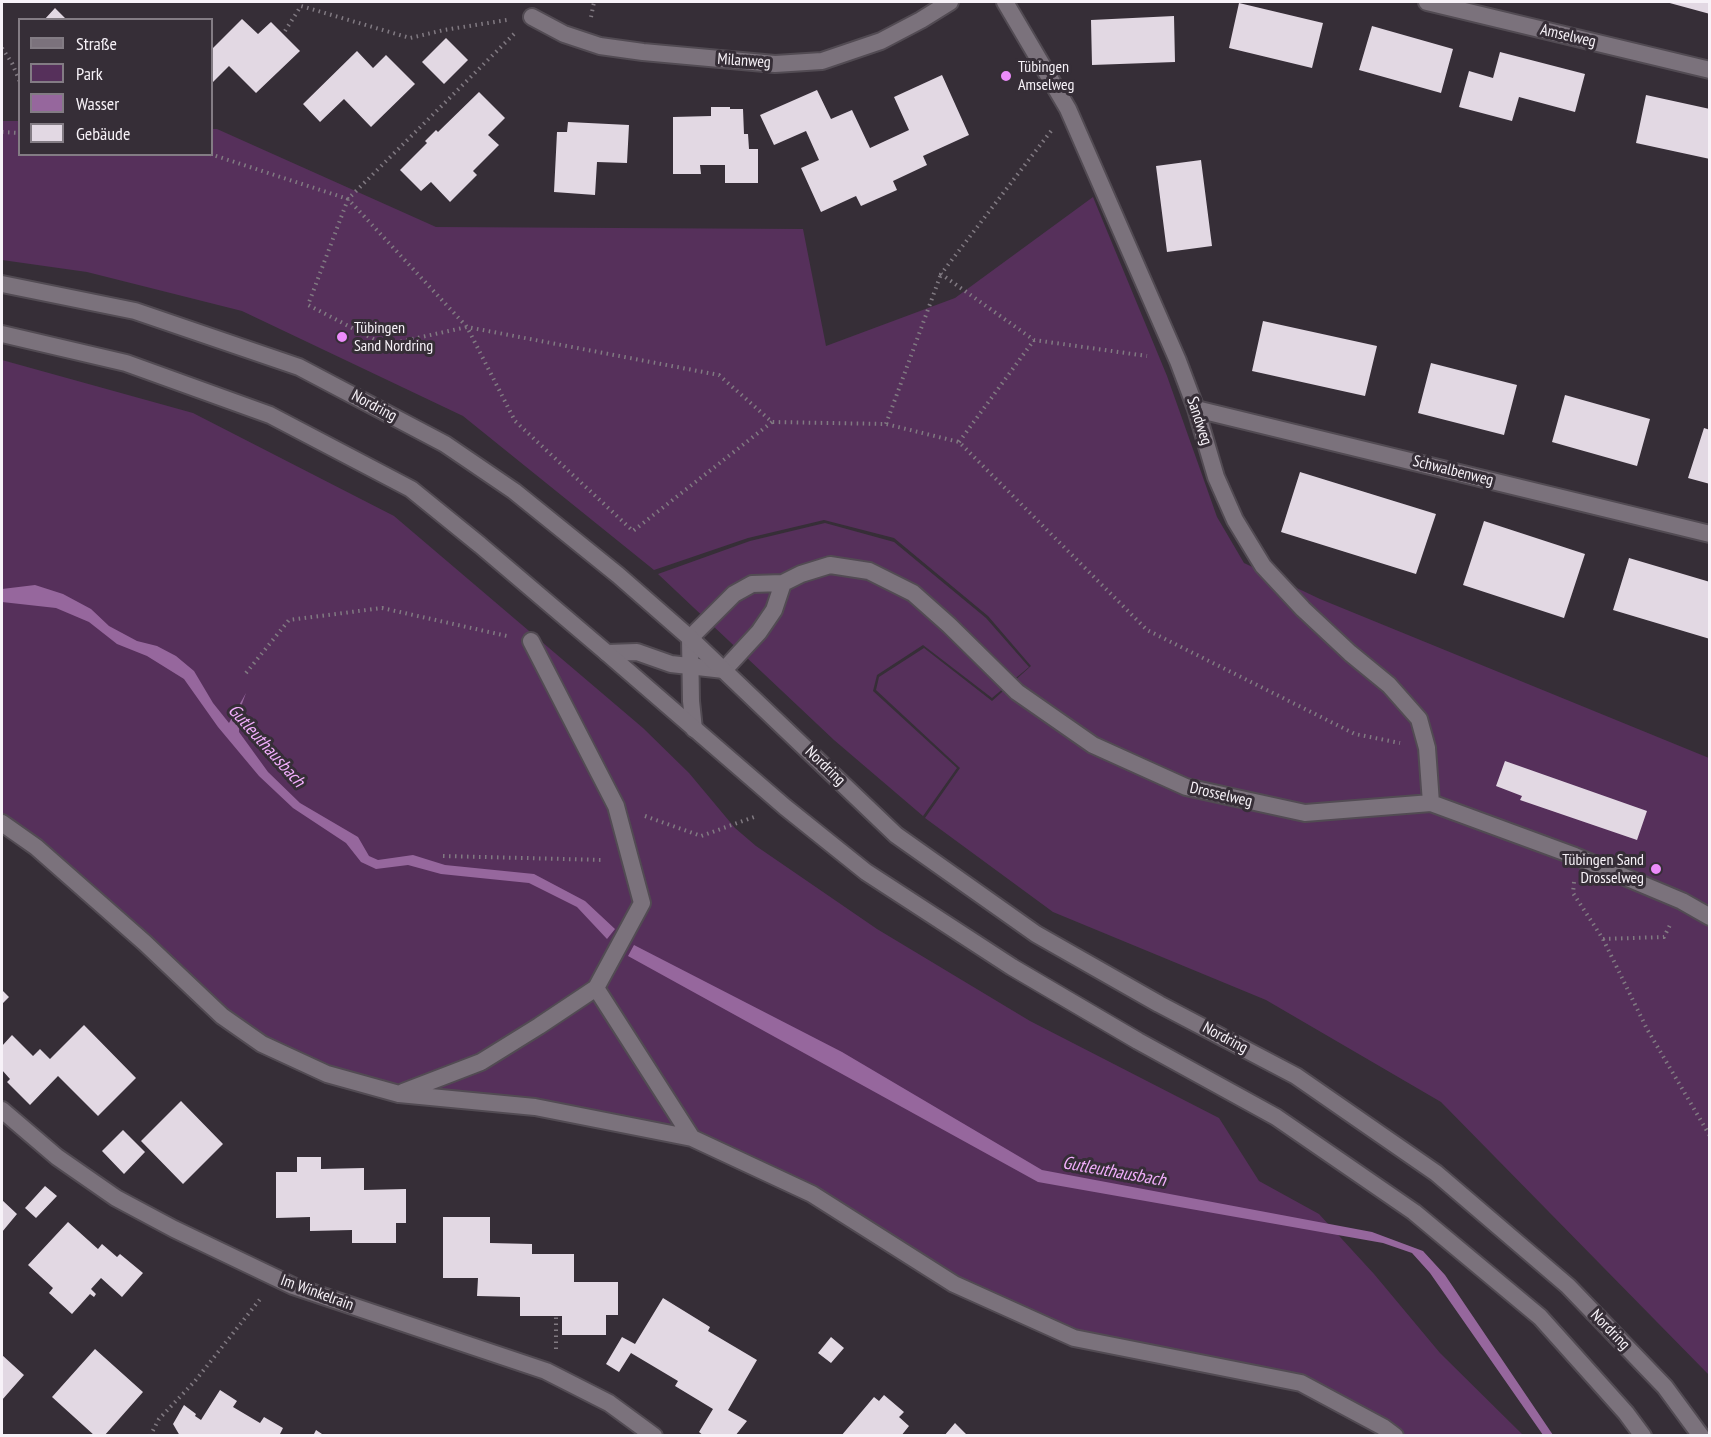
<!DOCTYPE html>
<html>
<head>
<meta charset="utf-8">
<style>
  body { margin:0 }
  #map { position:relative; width:1711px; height:1437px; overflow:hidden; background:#362e37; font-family:"PT Sans Narrow",sans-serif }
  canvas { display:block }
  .frame { position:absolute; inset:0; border:3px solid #f7f2f8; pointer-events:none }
  .legend { position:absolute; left:18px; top:18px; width:195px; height:138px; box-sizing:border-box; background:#362e37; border:2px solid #837c84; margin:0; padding:8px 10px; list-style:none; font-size:18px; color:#f7f2f8 }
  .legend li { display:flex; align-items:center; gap:12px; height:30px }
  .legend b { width:30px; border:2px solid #837c84 }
</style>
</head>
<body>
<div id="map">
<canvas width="1711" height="1437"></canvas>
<div class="frame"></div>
<ul class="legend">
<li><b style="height:8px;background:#7b727c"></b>Straße</li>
<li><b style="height:16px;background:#56305b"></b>Park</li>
<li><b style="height:16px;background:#96679d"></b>Wasser</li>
<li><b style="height:16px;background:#e2d8e3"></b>Gebäude</li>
</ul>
</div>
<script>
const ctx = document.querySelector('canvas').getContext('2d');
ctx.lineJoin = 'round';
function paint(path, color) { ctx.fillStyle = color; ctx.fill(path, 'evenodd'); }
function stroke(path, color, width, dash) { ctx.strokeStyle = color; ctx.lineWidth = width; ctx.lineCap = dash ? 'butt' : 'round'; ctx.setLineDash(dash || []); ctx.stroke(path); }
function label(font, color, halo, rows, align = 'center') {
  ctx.font = font + ' "PT Sans Narrow",sans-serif'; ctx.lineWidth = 6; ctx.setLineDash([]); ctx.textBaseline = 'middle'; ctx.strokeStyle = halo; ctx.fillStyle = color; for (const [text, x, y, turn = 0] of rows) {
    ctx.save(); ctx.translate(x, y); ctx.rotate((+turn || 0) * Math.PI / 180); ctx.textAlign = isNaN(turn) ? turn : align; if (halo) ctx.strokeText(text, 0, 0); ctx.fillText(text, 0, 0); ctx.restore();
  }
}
const green = new Path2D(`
  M2 121H19L20 154H212V129H217L436 227 803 229 826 346 955 298 1093 197 1167 376 1217 517 1244 563 1320 599 1709 758V1375L1441 1102 1266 1000 1053 912 925 818 960 768 876 690 879 677 924 648 992 701 1031 666 988 616 894 538 824 520 748 538 654 570 463 416 242 311 87 272 2 260Z
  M2 360 193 413 394 516 643 728 689 773 735 828 756 846 877 929 1030 1021 1219 1118 1259 1181 1319 1214 1374 1274 1440 1353 1523 1435H1395L1301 1383 1074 1338 954 1284 812 1194 692 1138 399 1094 262 1044 2 823Z
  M825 523 894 542 986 618 1029 667 992 698 923 645 877 675 873 691 957 768 923 816 834 740 658 574 750 541Z`);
const water = new Path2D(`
  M35 585 63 594 91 609 109 626 137 641 157 646 176 656 194 671 213 703 229 723 246 693 239 712V732L268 772 300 803 358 837 369 856 378 860 413 855 445 865 534 874 585 901 615 929 607 939 577 907 529 883 441 874 408 865 376 869 361 862 346 843 293 808 259 776 218 727 184 679 147 656 117 644 89 622 56 608 2 602V589Z
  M634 945 842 1052 1042 1170 1372 1232 1423 1251 1445 1275 1553 1435H1543L1430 1273 1412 1253 1383 1243 1038 1182 628 956Z`);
const building = new Path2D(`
  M1666 2H1710V14Z
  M1239 3 1323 23 1312 68 1229 48Z
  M55 8 67 20H44Z
  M1174 16 1175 62 1092 65 1091 20Z
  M242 19 258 34 271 22 300 51 256 93 229 66 212 83V49Z
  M1372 26 1453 49 1441 93 1359 70Z
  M446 38 468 60 444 84 422 62Z
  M357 51 373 68 386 55 415 84 371 127 344 99 320 122 303 104Z
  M1500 52 1585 74 1575 112 1519 97 1512 121 1459 107 1469 71 1493 78Z
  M942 75 969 135 923 156 927 165 893 181 897 190 861 206 856 196 821 212 801 168 819 160 806 131 774 145 760 115 817 90 831 119 852 110 870 148 909 130 894 97Z
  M479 92 505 118 488 135 499 145 473 171 477 175 450 202 431 182 421 191 400 170 427 143 425 141 436 130 438 132Z
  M1646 95 1710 109V159L1636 143Z
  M711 107H730V109H743L744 134H748L749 149H758V183H725V165H700L701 174H673V117L711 116Z
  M568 122 629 125 627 163 597 162 595 195 554 192 557 132H567Z
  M1201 160 1212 246 1167 252 1156 166Z
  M1263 321 1377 346 1365 396 1252 371Z
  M1431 363 1517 385 1504 435 1418 413Z
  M1565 395 1650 419 1637 466 1552 442Z
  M1704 428 1710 430V484L1688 478Z
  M1300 472 1436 514 1416 574 1281 532Z
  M1484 521 1585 554 1564 618 1463 585Z
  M1629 558 1710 582V639L1613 610Z
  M1505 761 1647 811 1637 840 1520 800 1522 796 1496 786Z
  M2 990 9 997 2 1004Z
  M84 1025 136 1078 98 1116 58 1076 30 1105 7 1082 10 1079 2 1070V1046L12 1035 33 1056 40 1049 50 1059Z
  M181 1101 223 1144 183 1184 141 1141Z
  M123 1130 145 1152 124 1174 102 1151Z
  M297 1157H321V1169L364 1168V1190L406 1189V1223H396V1243H352V1230L310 1231V1217L276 1218V1172H297Z
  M45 1186 57 1196 36 1218 25 1208Z
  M2 1200 17 1214 2 1232Z
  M443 1217H490V1243L532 1244V1254H574V1282H618V1315H606V1335H562V1316H520V1297L477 1296 478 1278H443Z
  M68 1222 98 1249 102 1244 117 1257 120 1254 143 1273 122 1297 101 1278 91 1289 96 1294 94 1297 90 1294 72 1314 49 1293 53 1288 28 1265Z
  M663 1298 710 1327 708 1331 757 1360 728 1410 747 1421 735 1436H704L699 1432 713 1409 675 1386 678 1381 631 1353 619 1372 606 1364 622 1337 635 1344Z
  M831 1337 844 1348 831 1363 818 1353Z
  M95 1349 143 1392 104 1436H95L52 1397Z
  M2 1355 24 1375 2 1400Z
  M220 1390 237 1401 233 1407 260 1423 264 1417 283 1428 279 1436H180L173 1424 184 1405 196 1414 195 1416 201 1420Z
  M884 1395 904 1412 899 1417 909 1426 901 1436H841L874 1397 879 1401Z
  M955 1423 968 1436H944Z
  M316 1430 325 1436H313Z`);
const path = new Path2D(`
  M591 17 594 2
  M285 31 301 6 410 38 444 30 507 20
  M514 34 348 199 308 305 385 345 467 327 515 421 633 531 772 422
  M2 48 12 63 20 82
  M1051 131 941 274 1034 340 1147 356
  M2 132 20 133
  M210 154 348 199 467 327 719 375 772 422 886 424 959 442 1147 630 1355 734 1400 743
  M886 424 941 274
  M959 442 1034 340
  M246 673 289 620 382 608 507 636
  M645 816 701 836 757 816
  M443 856 604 860
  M1574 882 1573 893 1603 939 1647 1029 1710 1136
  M1603 939 1664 937 1671 923
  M556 1349V1316
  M150 1436 159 1419 195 1381 261 1298`);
const service = new Path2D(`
  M2 823 36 847 145 943 222 1016 262 1044 327 1074 399 1094 535 1107 692 1138 812 1194 954 1284 1074 1338 1301 1383 1383 1427 1395 1436
  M596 988 692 1138
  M403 1092 481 1062 539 1026 596 988 642 903 616 806 531 641`);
const minor = new Path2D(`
  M1005 2 1068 109 1178 361 1196 409 1216 477 1235 520 1263 566 1303 609 1350 653 1389 685 1419 719 1427 748 1431 803
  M1427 2 1710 70
  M532 17 564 34 600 46 643 52 775 64 822 61 881 41 921 20 950 2
  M1196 409 1710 534
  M607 653 637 652 671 664 724 670 759 632 774 610 783 583
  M694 729 691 701 690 638 734 594 752 584 783 583 801 574 830 565 869 571 913 593 949 625 1017 692 1093 745 1186 787 1305 813 1431 803 1575 856 1682 901 1710 917
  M2 1110 57 1157 116 1198 174 1229 293 1286 546 1371 609 1403 654 1436`);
const tertiary = new Path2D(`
  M2 284 135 311 299 367 445 444 514 491 618 575 690 638 896 835 1036 934 1159 1004 1296 1076 1436 1173 1568 1286 1665 1387 1701 1436
  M2 334 126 363 270 415 411 489 480 545 607 653 785 807 866 872 1012 967 1138 1041 1276 1117 1414 1212 1540 1317 1626 1413 1643 1436`);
const markers = [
  [1006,76,6,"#ec8cfa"],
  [342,337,6,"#ec8cfa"],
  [1656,869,6,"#ec8cfa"]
];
const streetNames = [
  ["Amselweg",1568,36,13],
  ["Milanweg",744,61,4],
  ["Nordring",374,406,28],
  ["Sandweg",1199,421,72],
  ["Schwalbenweg",1453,471,14],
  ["Nordring",825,766,44],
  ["Drosselweg",1221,795,13],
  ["Nordring",1225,1038,28],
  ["Im Winkelrain",317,1293,20],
  ["Nordring",1610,1330,46]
];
const poiNames = [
  ["Tübingen",1018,67],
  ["Amselweg",1018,85],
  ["Tübingen",354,328],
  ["Sand Nordring",354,346],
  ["Tübingen Sand",1644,860,"right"],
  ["Drosselweg",1644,878,"right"]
];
const waterNames = [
  ["Gutleuthausbach",266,746,48],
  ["Gutleuthausbach",1114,1172,10]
];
paint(green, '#56305b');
paint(water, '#96679d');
paint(building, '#e2d8e3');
stroke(service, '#524b53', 20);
stroke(minor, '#524b53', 20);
stroke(tertiary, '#524b53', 20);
stroke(path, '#817a82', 4, [1.5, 4.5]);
stroke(service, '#7b727c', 16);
stroke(minor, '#7b727c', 16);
stroke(tertiary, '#7b727c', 16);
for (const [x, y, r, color] of markers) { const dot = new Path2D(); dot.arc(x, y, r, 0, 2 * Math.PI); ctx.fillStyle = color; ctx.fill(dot); stroke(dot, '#362e37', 2); }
label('16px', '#f7f2f8', '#362e37', streetNames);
label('16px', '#f7f2f8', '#362e37', poiNames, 'left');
label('italic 18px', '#f3affd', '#362e37', waterNames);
</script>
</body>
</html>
